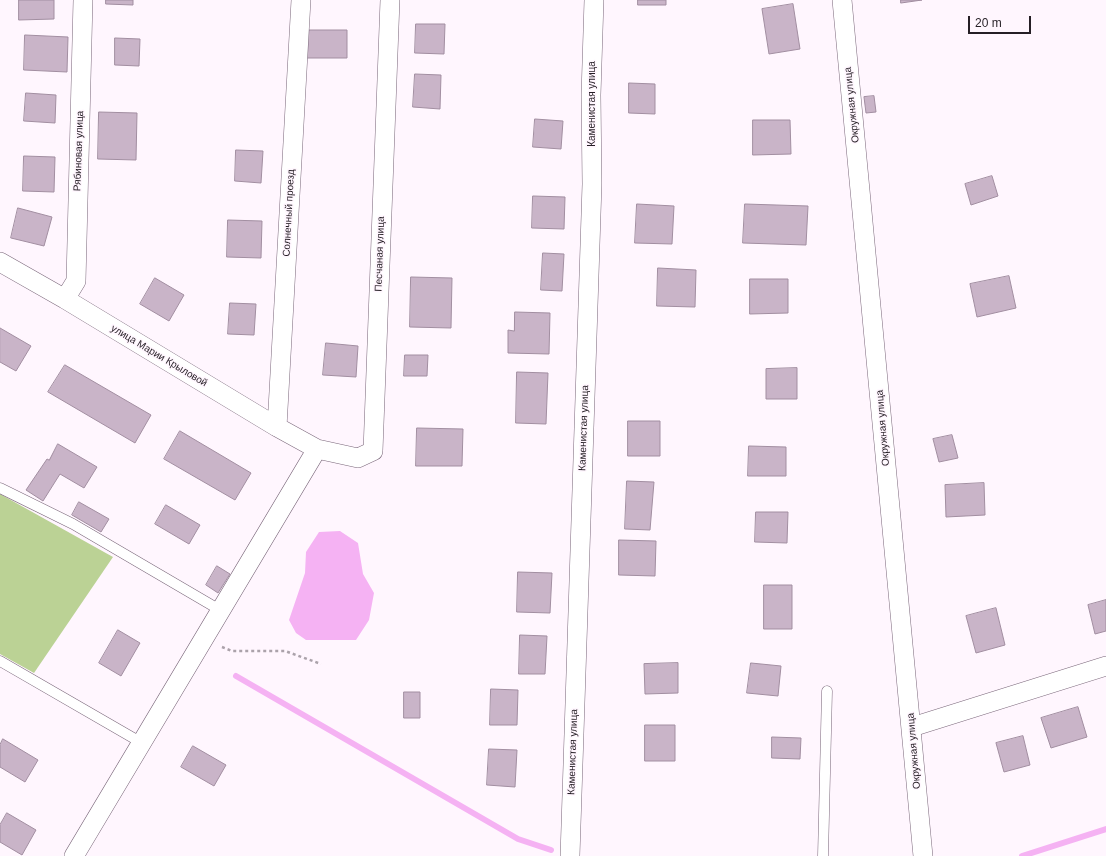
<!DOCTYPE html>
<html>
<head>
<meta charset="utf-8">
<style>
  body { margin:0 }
  #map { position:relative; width:1106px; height:856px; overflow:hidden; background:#fff6fe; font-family:Arial,sans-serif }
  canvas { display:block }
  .scale { position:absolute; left:968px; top:16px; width:63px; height:18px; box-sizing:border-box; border:2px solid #251e25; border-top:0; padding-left:5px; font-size:12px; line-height:14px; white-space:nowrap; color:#251e25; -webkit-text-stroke:3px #fff6fe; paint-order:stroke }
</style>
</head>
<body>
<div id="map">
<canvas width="1106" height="856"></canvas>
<div class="scale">20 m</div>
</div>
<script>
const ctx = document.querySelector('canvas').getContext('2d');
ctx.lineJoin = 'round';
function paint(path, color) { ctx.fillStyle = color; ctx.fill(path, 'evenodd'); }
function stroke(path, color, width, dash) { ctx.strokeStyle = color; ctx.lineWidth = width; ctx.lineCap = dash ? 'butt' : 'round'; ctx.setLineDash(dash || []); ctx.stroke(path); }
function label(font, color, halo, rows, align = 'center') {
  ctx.font = font + ' Arial,sans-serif'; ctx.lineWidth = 3; ctx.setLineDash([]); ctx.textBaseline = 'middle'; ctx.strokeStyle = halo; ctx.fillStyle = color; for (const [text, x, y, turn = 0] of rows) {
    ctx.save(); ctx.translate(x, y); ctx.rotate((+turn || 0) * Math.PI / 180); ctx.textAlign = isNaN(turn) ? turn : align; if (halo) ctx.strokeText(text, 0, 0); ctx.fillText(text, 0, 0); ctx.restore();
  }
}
const green = new Path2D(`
  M0 494 113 557 34 673 0 654Z`);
const water = new Path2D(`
  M340 531 358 543 363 574 374 593 369 620 356 640H306L296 633 289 620 305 573 306 552 319 532Z`);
const stream = new Path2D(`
  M236 676 518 839 551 850
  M1022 856 1106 829`);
const building = new Path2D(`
  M19 0H54V19L19 20Z
  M106 0H133V5L106 4Z
  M638 0H666V5H638Z
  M901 0H922L901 3Z
  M793 4 800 49 769 54 762 9Z
  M416 24H445L444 54 415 53Z
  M307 30H347V58H307Z
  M25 35 68 37 67 72 24 70Z
  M115 38 140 39 139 66 115 65Z
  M415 74 441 75 440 109 413 107Z
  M629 83 655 84V114L629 113Z
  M26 93 56 95 55 123 24 121Z
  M874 96 876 112 866 113 864 97Z
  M99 112 137 113 136 160 98 159Z
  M535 119 563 121 561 149 533 147Z
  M753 120H790L791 154 753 155Z
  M236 150 263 151 261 183 235 181Z
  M24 156 55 157 54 192 23 191Z
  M992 176 998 196 971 205 965 184Z
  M533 196 565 197 564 229 532 228Z
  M637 204 674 206 672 244 635 243Z
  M745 204 808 206 806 245 743 243Z
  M18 208 52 217 44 246 11 238Z
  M228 220 262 221 261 258 227 257Z
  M543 253 564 254 562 291 541 290Z
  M658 268 696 270 695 307 657 306Z
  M1009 276 1016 308 977 317 970 284Z
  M411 277 452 278 451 328 410 327Z
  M155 278 184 295 169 321 140 304Z
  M750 279H788V313L750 314Z
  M230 303 256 304 254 335 228 334Z
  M515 312 550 313 549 354 508 353V330L514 331Z
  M0 328 31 346 16 371 0 362Z
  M326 343 358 346 356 377 323 375Z
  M405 355H428L427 376H404Z
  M65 365 151 415 135 443 48 392Z
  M797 368V399H766V369Z
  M517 372 548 373 546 424 516 423Z
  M628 421H660V456H628Z
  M417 428 463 429 462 466H416Z
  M180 431 251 473 235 500 164 459Z
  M952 435 958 458 939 462 933 439Z
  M58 444 97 467 84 488 60 474 43 501 26 490 47 459 49 460Z
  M749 446 786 447V476H748Z
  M627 481 654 482 650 530 625 529Z
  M984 483 985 515 946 517 945 485Z
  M79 502 109 519 101 532 72 515Z
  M166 505 200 525 189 544 155 524Z
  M756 512H788L787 543 755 542Z
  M619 540 656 541 655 576 619 575Z
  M217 566 230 574 218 593 206 585Z
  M518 572 552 573 550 613 517 612Z
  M764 585H792V629H764Z
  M1106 600V631L1095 634 1088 605Z
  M996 608 1005 645 976 653 966 616Z
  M118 630 140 643 121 676 99 663Z
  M520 635 547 636 545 674H519Z
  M678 663V693L645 694 644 664Z
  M751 663 781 666 778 696 747 693Z
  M491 689 518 690 517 725H490Z
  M404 692H420V718H404Z
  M1078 707 1087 737 1051 748 1041 718Z
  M645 725H675V761H645Z
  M1023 736 1030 765 1004 772 996 743Z
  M772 737 801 738 800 759 772 758Z
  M3 739 38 760 25 782 0 767V745Z
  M193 746 226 765 214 786 181 767Z
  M489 749 517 750 515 787 487 785Z
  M7 813 36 830 22 855 0 842V825Z`);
const path = new Path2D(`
  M222 647 232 651H285L321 664`);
const lane = new Path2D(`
  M0 488 73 524 220 610
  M0 661 142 743
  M823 856 827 691`);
const street = new Path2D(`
  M842 0 923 856
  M0 262 65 299 277 427 317 449 358 458 373 451 390 0
  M65 299 76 281 83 0
  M277 427 301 0
  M912 727 1106 666
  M74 856 317 449
  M570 856 592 184 591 95 594 0`);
const streetNames = [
  ["Каменистая улица",592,104,-90],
  ["Окружная улица",852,105,-96],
  ["Рябиновая улица",79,151,-88],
  ["Солнечный проезд",289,213,-87],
  ["Песчаная улица",380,254,-88],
  ["улица Марии Крыловой",159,356,31],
  ["Каменистая улица",584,428,-88],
  ["Окружная улица",883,428,-95],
  ["Окружная улица",914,751,-95],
  ["Каменистая улица",573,752,-88]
];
paint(green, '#bbd295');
paint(water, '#f5b2f3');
stroke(stream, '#f5b2f3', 6);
paint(building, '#c9b4c8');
stroke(building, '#a28ea1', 1);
stroke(lane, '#7a677a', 11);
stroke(street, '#7a677a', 20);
stroke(path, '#aba2aa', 2.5, [3, 3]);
stroke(lane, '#fff', 10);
stroke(street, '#fff', 19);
label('10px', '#251e25', '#fff6fe', streetNames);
</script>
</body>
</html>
